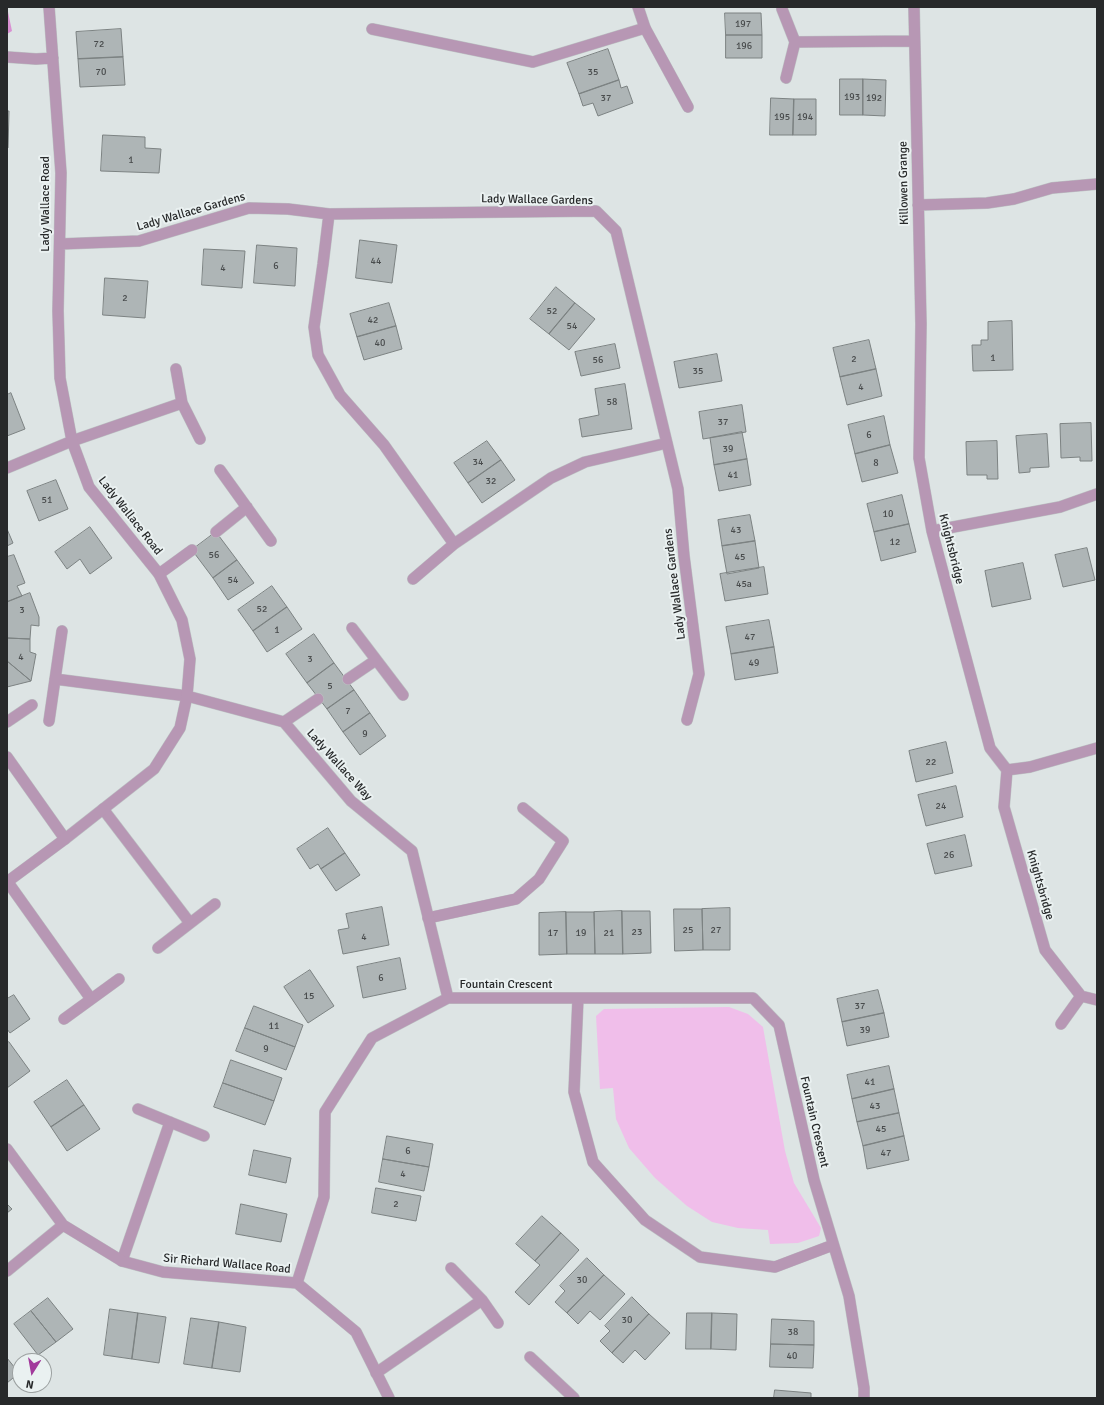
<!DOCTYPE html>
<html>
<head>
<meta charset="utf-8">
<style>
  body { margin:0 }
  #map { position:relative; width:1104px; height:1405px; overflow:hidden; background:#dde4e4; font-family:Signika,sans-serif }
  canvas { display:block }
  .frame { position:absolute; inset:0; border:8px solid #27292a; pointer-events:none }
  .north { position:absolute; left:12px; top:1353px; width:40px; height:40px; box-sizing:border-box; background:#eaf1f1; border:1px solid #9ca1a1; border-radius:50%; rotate:191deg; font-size:11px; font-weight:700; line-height:16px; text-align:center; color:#27292a }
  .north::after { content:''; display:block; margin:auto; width:14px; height:18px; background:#a23a9c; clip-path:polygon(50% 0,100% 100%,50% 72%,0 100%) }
</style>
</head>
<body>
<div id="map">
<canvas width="1104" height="1405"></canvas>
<div class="frame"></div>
<div class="north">N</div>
</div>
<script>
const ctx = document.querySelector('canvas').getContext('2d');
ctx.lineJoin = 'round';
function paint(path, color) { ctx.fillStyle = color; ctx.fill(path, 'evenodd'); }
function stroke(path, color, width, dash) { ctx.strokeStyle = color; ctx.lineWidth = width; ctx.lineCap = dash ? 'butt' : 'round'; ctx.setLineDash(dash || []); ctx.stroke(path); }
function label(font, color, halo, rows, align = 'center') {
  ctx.font = font + ' Signika,sans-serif'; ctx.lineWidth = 4; ctx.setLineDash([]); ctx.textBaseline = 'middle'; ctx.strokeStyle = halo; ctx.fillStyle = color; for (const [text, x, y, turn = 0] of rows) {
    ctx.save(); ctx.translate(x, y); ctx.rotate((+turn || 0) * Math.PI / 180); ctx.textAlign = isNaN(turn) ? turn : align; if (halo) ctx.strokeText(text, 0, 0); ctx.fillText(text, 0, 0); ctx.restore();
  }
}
const green = new Path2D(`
  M729 1007 748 1014 763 1027 785 1151 794 1183 821 1228 819 1236 798 1243 770 1244 768 1230 738 1228 712 1222 687 1206 655 1178 629 1148 616 1119 613 1088 600 1089 596 1016 604 1009Z`);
const forest = new Path2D(`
  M7 7 12 31 7 34Z`);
const building = new Path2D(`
  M725 13H761L762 35H726Z
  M121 29 123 57 78 59 76 32Z
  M726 35H762V58H726Z
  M608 49 619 80 579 94 567 63Z
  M123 57 125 85 80 87 78 59Z
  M840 79H863V115H840Z
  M863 79 886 80 885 116 863 115Z
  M619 80 621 88 627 86 633 103 598 116 593 103 583 106 579 94Z
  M771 98 794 99 793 135H770Z
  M794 99H816V135H793Z
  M7 111H9L8 148H7Z
  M103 135 145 137V148L161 149 159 173 101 171Z
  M360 240 397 245 392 283 356 278Z
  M257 245 297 248 295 286 254 283Z
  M204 249 245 251 242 288 202 285Z
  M105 278 148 281 145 318 103 315Z
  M556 287 575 303 549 334 530 319Z
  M389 303 396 326 357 337 350 314Z
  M575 303 595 319 569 350 549 334Z
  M1012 321 1013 370 973 371 972 345H981V340H988V322Z
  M396 326 402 349 364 360 357 337Z
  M869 340 876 369 840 377 833 348Z
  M615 344 620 368 581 376 575 352Z
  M717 354 722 381 679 388 674 362Z
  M876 369 882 396 847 405 840 377Z
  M625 384 632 429 582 437 579 419 599 415 595 389Z
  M11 393 25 429 7 436V395Z
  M742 405 746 432 703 439 699 412Z
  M884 416 890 445 855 454 848 425Z
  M1091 423 1092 461H1080V457L1061 458 1060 424Z
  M742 432 747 459 714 465 710 438Z
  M1047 434 1049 467 1030 468V472L1019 473 1016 436Z
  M487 441 501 460 468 483 454 463Z
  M997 441 998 479H987V475H967L966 442Z
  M890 445 898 473 862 482 855 454Z
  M747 459 751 485 719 491 714 465Z
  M501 460 515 480 482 503 468 483Z
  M56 480 68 509 39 521 27 491Z
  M902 495 909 524 874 532 867 504Z
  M750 515 755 541 722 546 718 520Z
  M909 524 916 552 881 561 874 532Z
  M90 527 112 558 90 574 80 559 67 569 55 552Z
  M7 529 13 543 7 546Z
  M216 532 237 560 213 578 192 550Z
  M755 541 759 568 727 574 722 546Z
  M1087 548 1095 580 1063 587 1055 555Z
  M14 555 25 583 17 586 22 596 7 602V557Z
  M237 560 254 583 228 600 213 578Z
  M1023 563 1031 599 992 607 985 571Z
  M764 567 768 594 725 601 720 574Z
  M272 586 287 607 253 631 238 610Z
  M30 593 39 617V626L31 625 30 639 7 638V602Z
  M287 607 302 629 267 652 253 631Z
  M769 620 774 647 731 654 726 627Z
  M314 634 334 663 307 683 286 654Z
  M7 638 30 639V652L36 654 31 681 7 661Z
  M774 647 778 673 735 680 731 654Z
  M7 661 31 681 7 687Z
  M334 663 354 690 327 709 307 683Z
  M354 690 370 713 343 732 327 709Z
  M370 713 386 736 360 755 343 732Z
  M946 742 953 773 916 782 909 751Z
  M956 786 963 817 926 826 918 795Z
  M328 828 345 853 321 869 318 864 310 869 297 849Z
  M965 835 972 866 935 874 927 844Z
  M345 853 360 875 336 891 321 869Z
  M382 907 389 945 343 954 338 930 349 928 346 914Z
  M730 908V950H703L702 909Z
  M674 909H702L703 950 675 951Z
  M622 911H650L651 953 623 954Z
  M622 911 623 954H595L594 912Z
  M566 912 567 954 539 955V913Z
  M566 912H594L595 954H567Z
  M400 958 406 989 363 998 357 967Z
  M310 970 334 1006 308 1023 284 987Z
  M878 990 884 1013 842 1022 837 999Z
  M14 995 30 1019 10 1033 7 1029V999Z
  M254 1006 303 1025 295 1047 245 1028Z
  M884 1013 889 1037 847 1046 842 1022Z
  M245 1028 295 1047 286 1070 236 1051Z
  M9 1042 30 1071 7 1088V1043Z
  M231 1060 282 1078 274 1101 223 1083Z
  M889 1066 894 1089 852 1099 847 1075Z
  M67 1080 84 1105 51 1127 34 1102Z
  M223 1083 274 1101 265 1125 214 1107Z
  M894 1089 899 1113 857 1122 852 1099Z
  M84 1105 100 1129 67 1151 51 1127Z
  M899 1113 904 1136 863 1146 857 1122Z
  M387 1136 433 1144 429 1167 383 1159Z
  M904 1136 909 1160 867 1169 863 1146Z
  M254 1150 291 1158 286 1183 249 1175Z
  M383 1159 429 1167 424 1191 379 1182Z
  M376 1188 421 1196 416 1221 372 1213Z
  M7 1204 12 1209 7 1213Z
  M241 1204 287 1214 281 1242 236 1234Z
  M542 1216 561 1233 535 1261 516 1244Z
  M561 1233 579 1250 529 1305 515 1292 540 1265 535 1261Z
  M587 1258 604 1275 567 1313 555 1302 565 1291 560 1286Z
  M604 1275 625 1294 600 1320 590 1311 578 1324 567 1313Z
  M632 1297 649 1314 612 1353 600 1341 610 1331 605 1326Z
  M48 1298 73 1329 56 1342 31 1311Z
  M110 1309 138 1313 132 1359 104 1355Z
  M31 1311 56 1342 38 1355 14 1324Z
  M138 1313 166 1317 159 1363 132 1359Z
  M687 1313H712L711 1349H686Z
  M712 1313 737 1314 736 1350 711 1349Z
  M649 1314 670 1333 645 1360 635 1350 623 1363 612 1353Z
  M191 1318 219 1322 212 1368 184 1364Z
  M772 1319 814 1321V1345L771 1344Z
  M219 1322 246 1327 240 1372 212 1368Z
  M771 1344 814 1345 813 1368 770 1367Z
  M7 1358 19 1373 7 1383Z
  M775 1390 811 1393V1398H774Z`);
const service = new Path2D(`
  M372 29 533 62 645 28
  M176 369 182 403 200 439
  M72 441 182 403
  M220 470 271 541
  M216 532 247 507
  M159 574 192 550
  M352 628 403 695
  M55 679 187 696
  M348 679 376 660
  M49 721 62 631
  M7 722 32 705
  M284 722 318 699
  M7 757 65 839
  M103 809 190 923
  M7 881 91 999
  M428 918 516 899 539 879 563 841 523 808
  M158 948 215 904
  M64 1019 119 979
  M138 1109 204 1136
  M122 1261 170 1122
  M451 1268 482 1300 498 1323
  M530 1357 574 1398
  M376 1373 482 1300`);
const minor = new Path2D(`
  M638 7 645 28 688 107
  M914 7 921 324 919 458 932 531 990 748 1007 770 1030 767 1097 748
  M782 9 795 42 786 78
  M795 42 914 41
  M7 57 36 59 53 58
  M918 205 987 203 1014 199 1052 188 1097 184
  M329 214 323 264 314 327 318 355 340 395 384 445 454 544
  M60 244 139 241 249 208 288 209 329 214 596 211 616 231 678 489 684 556 699 674 687 720
  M7 468 72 441
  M932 531 1060 507 1097 494
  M413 579 454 544 551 478 585 462 667 443
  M187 696 284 722 351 801 412 851 448 998
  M1007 770 1004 807 1045 950 1081 996 1097 1000
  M7 882 65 839 154 769 180 728 187 696 190 659 182 620 159 574 89 487 72 441 60 378 58 311 61 173 49 7
  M578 998 574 1092 593 1162 645 1220 700 1257 775 1267 833 1245
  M1061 1024 1081 996
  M7 1149 63 1225 122 1261 163 1272 297 1283 356 1332 389 1398
  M7 1271 63 1225
  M297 1283 324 1197 325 1112 372 1038 448 998H753L779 1025 814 1180 849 1296 864 1388V1398`);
const numberNames = [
  ["197",743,24],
  ["72",99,44],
  ["196",744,46],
  ["70",101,72],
  ["35",593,72],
  ["193",852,97],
  ["37",606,98],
  ["192",874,98],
  ["195",782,117],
  ["194",805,117],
  ["1",131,160],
  ["44",376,261],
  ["6",276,266],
  ["4",223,268],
  ["2",125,298],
  ["52",552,311],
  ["42",373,320],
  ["54",572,326],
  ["40",380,343],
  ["1",993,358],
  ["2",854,359],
  ["56",598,360],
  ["35",698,371],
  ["4",861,387],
  ["58",612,402],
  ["37",723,422],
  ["6",869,435],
  ["39",728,449],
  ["34",478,462],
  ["8",876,463],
  ["41",733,475],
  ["32",491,481],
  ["51",47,500],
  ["10",888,514],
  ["43",736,530],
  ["12",895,542],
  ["56",214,555],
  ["45",740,557],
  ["54",233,580],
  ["45a",744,584],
  ["52",262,609],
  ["3",22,610],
  ["1",277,630],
  ["47",750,637],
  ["4",21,657],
  ["3",310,659],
  ["49",754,663],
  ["5",330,686],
  ["7",348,711],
  ["9",365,734],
  ["22",931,762],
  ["24",941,806],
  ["26",949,855],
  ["25",688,930],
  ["27",716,930],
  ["23",637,932],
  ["17",553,933],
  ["19",581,933],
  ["21",609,933],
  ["4",364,937],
  ["6",381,978],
  ["15",309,996],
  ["37",860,1006],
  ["11",274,1026],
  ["39",865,1030],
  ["9",266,1049],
  ["41",870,1082],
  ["43",875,1106],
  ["45",881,1129],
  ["6",408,1151],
  ["47",886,1153],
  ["4",403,1174],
  ["2",396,1204],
  ["30",582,1280],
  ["30",627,1320],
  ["38",793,1332],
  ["40",792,1356]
];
const streetNames = [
  ["Killowen Grange",904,183,-91],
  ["Lady Wallace Gardens",537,200,1],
  ["Lady Wallace Road",46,204,-90],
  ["Lady Wallace Gardens",191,212,-16],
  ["Lady Wallace Road",130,516,52],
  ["Knightsbridge",951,549,76],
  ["Lady Wallace Gardens",675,584,-97],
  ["Lady Wallace Way",339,765,48],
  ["Knightsbridge",1040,885,74],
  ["Fountain Crescent",506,985],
  ["Fountain Crescent",814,1122,77],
  ["Sir Richard Wallace Road",227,1264,5]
];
paint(green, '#f0beea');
paint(forest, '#d990d2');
paint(building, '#aeb5b6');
stroke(building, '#7c8282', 1);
stroke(service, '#bcc2c3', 12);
stroke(minor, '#bcc2c3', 12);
stroke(service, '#b797b4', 11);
stroke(minor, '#b797b4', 11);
label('10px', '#494c4d', null, numberNames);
label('12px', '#27292a', '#eaf1f1', streetNames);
</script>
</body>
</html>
